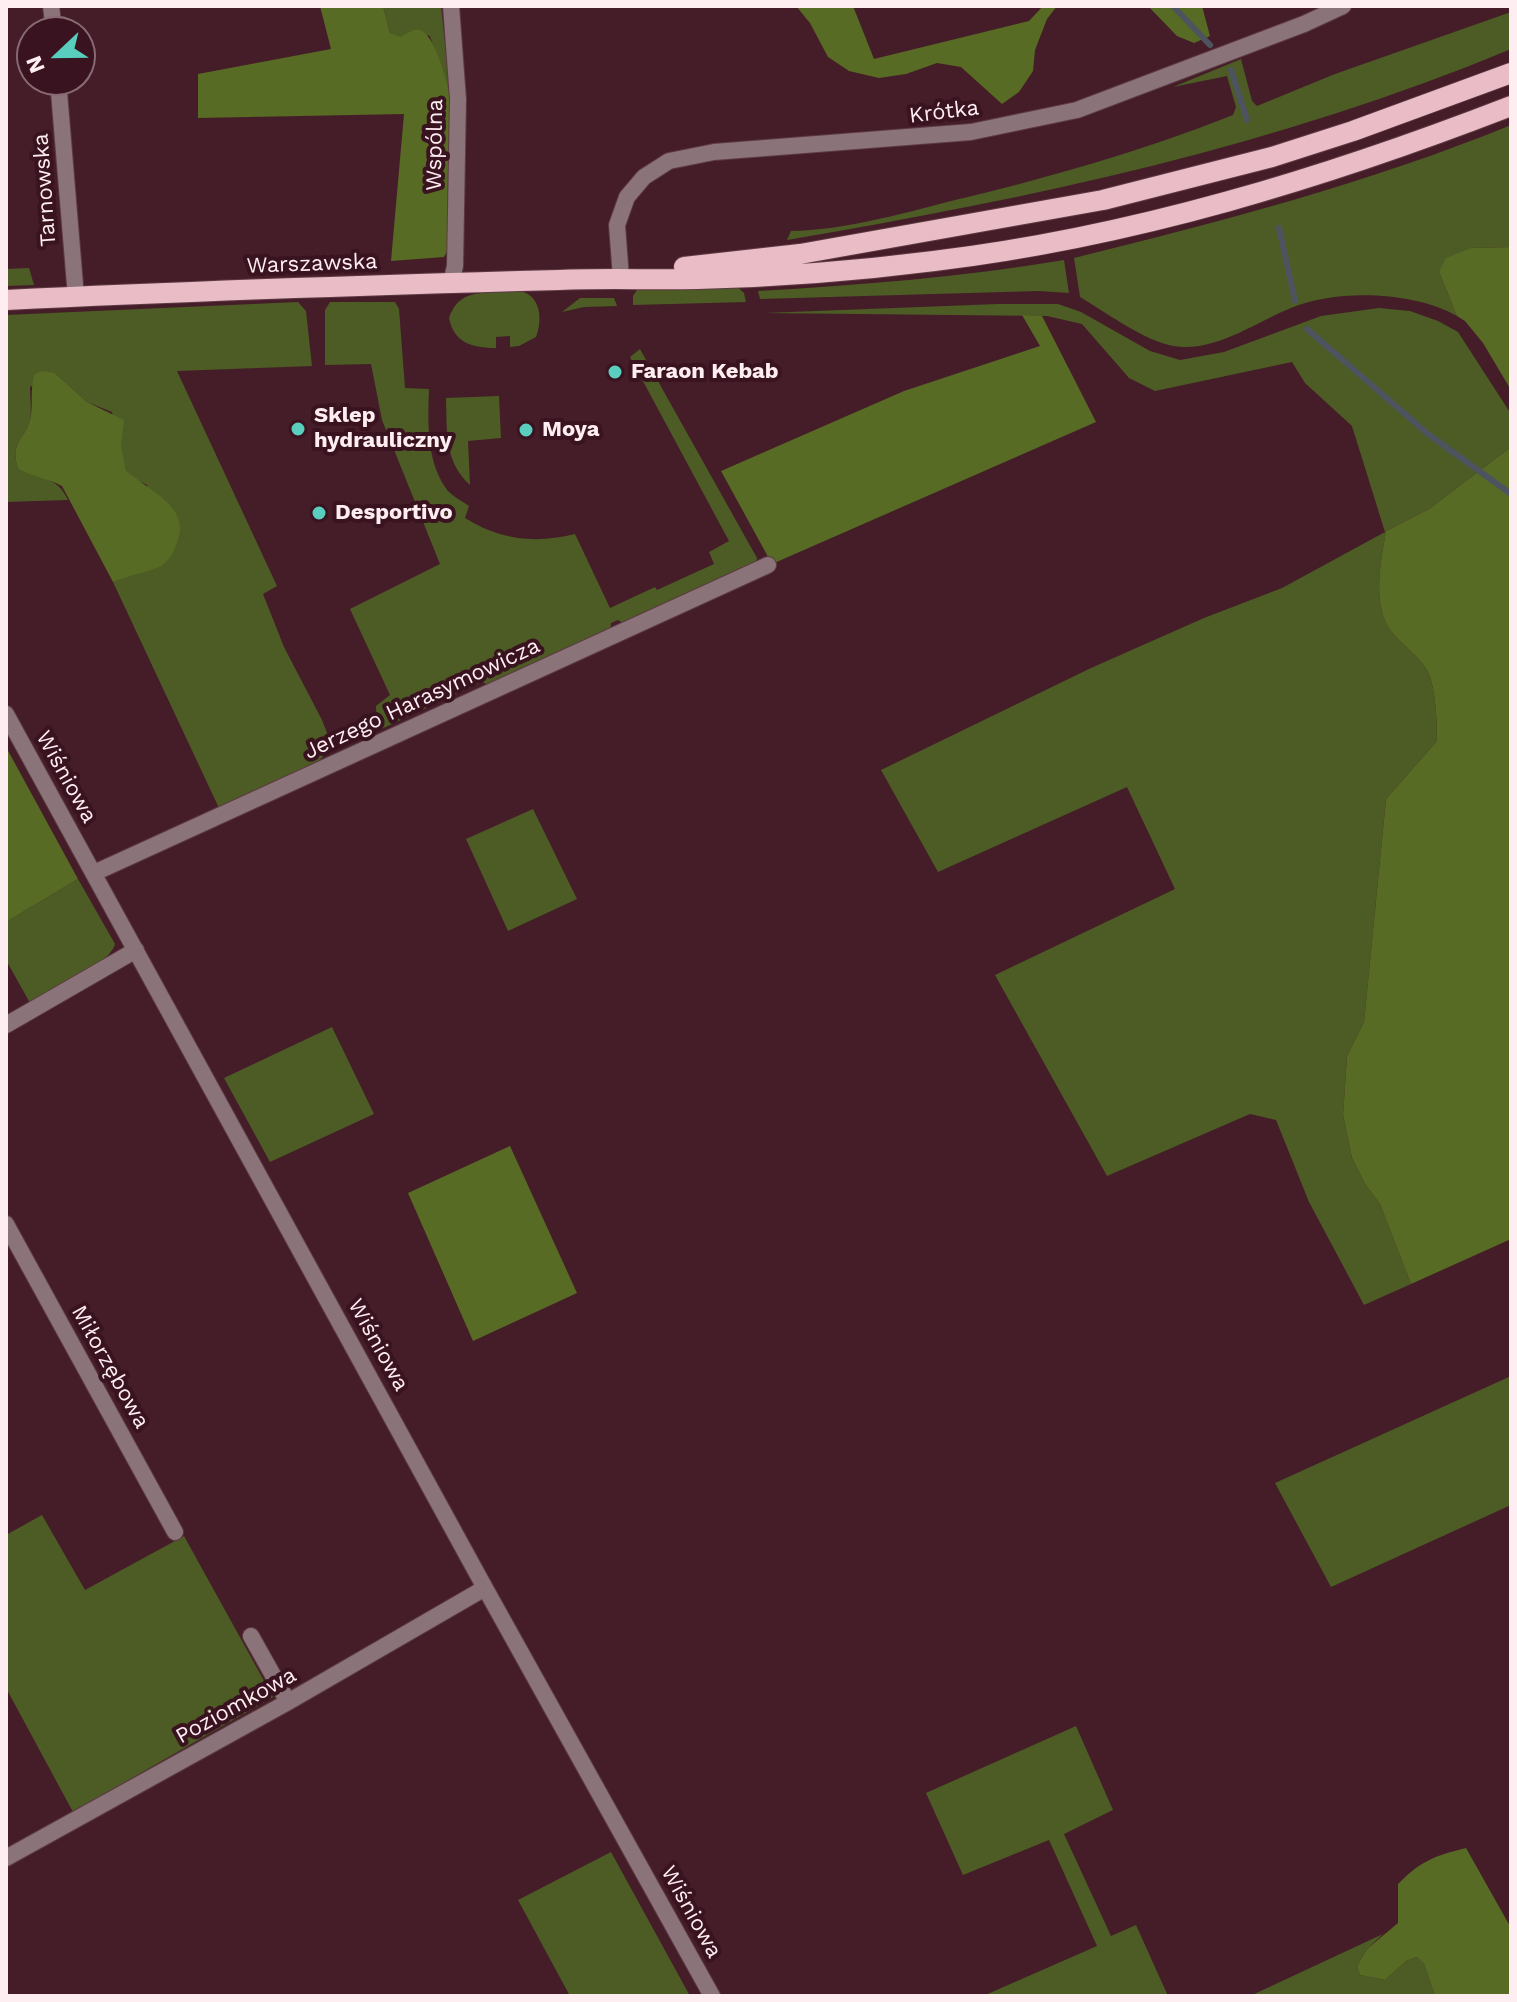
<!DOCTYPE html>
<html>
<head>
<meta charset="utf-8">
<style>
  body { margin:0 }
  #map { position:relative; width:1517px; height:2002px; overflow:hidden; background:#441d28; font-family:"Work Sans",sans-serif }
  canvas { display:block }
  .frame { position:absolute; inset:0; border:8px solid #feedf1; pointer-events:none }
  .north { position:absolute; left:16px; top:16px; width:80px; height:80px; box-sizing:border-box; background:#39131f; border:2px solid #886a73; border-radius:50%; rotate:248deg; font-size:22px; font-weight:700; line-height:32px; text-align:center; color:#feedf1 }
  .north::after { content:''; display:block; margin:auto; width:28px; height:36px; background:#59cebe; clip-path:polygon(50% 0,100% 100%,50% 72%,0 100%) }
</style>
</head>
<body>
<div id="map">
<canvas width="1517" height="2002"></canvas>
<div class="frame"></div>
<div class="north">N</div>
</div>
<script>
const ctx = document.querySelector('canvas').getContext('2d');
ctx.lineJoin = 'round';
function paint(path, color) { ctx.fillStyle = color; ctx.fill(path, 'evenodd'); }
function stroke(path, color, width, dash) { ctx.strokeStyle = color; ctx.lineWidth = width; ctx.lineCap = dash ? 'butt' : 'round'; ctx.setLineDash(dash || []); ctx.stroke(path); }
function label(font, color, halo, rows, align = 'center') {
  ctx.font = font + ' "Work Sans",sans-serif'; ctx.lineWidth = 8; ctx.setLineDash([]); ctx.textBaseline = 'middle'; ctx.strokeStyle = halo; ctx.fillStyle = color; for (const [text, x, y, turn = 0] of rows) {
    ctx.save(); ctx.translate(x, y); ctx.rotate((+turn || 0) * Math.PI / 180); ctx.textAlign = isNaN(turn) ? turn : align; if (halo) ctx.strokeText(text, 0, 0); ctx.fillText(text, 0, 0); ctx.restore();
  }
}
const green = new Path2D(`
  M383 6H441L451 101 430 36 411 31 401 38 390 33Z
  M1511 12V49C1279 146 1034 198 787 240L791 231C843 230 897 215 947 202 1044 179 1140 152 1233 115L1236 107 1227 76 1173 87 1241 59 1252 101 1257 106 1335 74Z
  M1511 125V247L1471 248 1439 272 1457 316C1413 291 1336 289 1291 308 1256 322 1222 348 1183 347 1152 347 1107 313 1080 297L1074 258C1223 221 1369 183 1511 125Z
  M1064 260 1069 293 1039 291 760 299 758 291C861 285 962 277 1064 260Z
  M29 268 34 285 6 286V269Z
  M734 284 744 293 746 302 633 305V296L637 290Z
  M491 292C501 292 514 290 523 292 542 298 542 322 536 337L519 346 510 347V336L496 337V348C472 348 454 343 449 318 457 296 469 294 491 292Z
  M580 298H614L617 306 584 307 562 312Z
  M298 302 306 311 312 366 177 371 277 586 263 594 284 647 322 720 329 738 327 752 317 763 219 808 113 582 133 573 159 567 147 485 135 479 126 470 112 412 87 402 55 373 30 387C30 397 32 410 30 420 24 441 10 441 18 469 40 481 56 474 68 500L6 502V315Z
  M330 302H395L399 309 405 388 429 389C428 421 426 458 445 487 450 495 462 501 469 506L465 518C500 540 535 544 575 534L610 608 655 587 657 590 714 564 709 552 729 541 630 357 640 349 757 558 755 566 626 625 618 620 611 623 610 633 493 687 482 682 377 731 376 706 390 695 350 609 440 564 382 420 371 364 325 365V310Z
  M998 304H1058L1081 312 1150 351 1180 360 1224 352 1321 316 1379 308 1410 311 1438 321 1458 332 1511 414V447L1429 509 1386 531C1381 559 1373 598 1387 625 1397 643 1419 654 1428 672 1436 689 1437 723 1437 741L1386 799 1364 1022 1347 1056 1343 1115 1352 1158 1365 1184 1380 1204 1411 1284 1364 1305 1309 1202 1276 1120 1250 1114 1107 1176 995 975 1175 889 1127 787 938 872 881 770 1091 668 1204 618 1282 588 1385 532 1352 426 1305 383 1292 362 1155 391 1129 378 1082 324 1047 316 764 313Z
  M499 396 501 438 468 441 470 485C444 461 447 431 446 398Z
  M533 809 577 899 508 931 466 839Z
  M78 879 115 944C110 965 50 991 30 1003L6 960V922Z
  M332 1027 374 1114 270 1162 224 1078Z
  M1511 1376V1505L1331 1587 1275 1483Z
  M42 1515 85 1590 184 1536 273 1697 73 1812 6 1688V1535Z
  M1076 1726 1113 1810 1064 1834 1111 1936 1136 1925 1168 1996H983L1097 1946 1049 1840 963 1875 926 1793Z
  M611 1852 690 1996H570L518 1900Z
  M1383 1934 1367 1949 1357 1966 1360 1975 1385 1980 1406 1961 1417 1957 1424 1964 1435 1996H1250Z`);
const forest = new Path2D(`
  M320 6H383L390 33 401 37C406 34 412 29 419 30 435 32 448 86 451 101L449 248 444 257 391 261 404 114 198 118V74L331 49Z
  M796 6H853L874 59 1029 21 1043 6H1057L1047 19 1035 50 1033 71 1019 92 1002 104 961 67 937 63 906 74 879 78 849 71 828 57 810 23Z
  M1148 6H1202L1210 36 1194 43 1177 36Z
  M1511 247V390L1483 343 1465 321 1457 316 1439 272 1446 258 1471 248Z
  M1022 315 1042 316 1096 422 772 564 721 471 904 391 1040 346Z
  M42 371 55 373 87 402 124 420 121 446 126 470C145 489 191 506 178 540 174 551 171 559 161 566 152 571 127 576 113 582L62 486C47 478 32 477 18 469 10 441 24 441 30 420 34 404 29 390 35 374Z
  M1511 447V1239L1411 1284 1380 1204 1365 1184 1352 1158 1343 1115 1347 1056 1364 1022 1386 799 1437 741C1437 723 1436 689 1428 672 1419 654 1397 643 1387 625 1373 598 1381 559 1386 531L1429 509Z
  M6 747 78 879 6 922Z
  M510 1146 577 1293 473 1341 408 1193Z
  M1466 1848 1511 1928V1996H1435L1424 1964 1417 1957 1406 1961 1385 1980 1360 1975 1357 1966 1367 1949 1398 1923V1884C1421 1861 1434 1856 1466 1848Z`);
const stream = new Path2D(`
  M1173 6 1210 45
  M1231 70 1247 120
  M1279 228 1295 301
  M1307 329 1428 434 1511 494`);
const minor = new Path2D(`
  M451 6 458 99 455 266 451 283
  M621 278 617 225 627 197 644 177 669 161 714 152 971 132 1077 110 1304 24 1343 6
  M6 714 485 1588 712 1996
  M94 873 768 565
  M6 1025 136 950
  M6 1224 175 1532
  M251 1636 288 1702
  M6 1858 288 1702 485 1588`);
const tertiary = new Path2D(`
  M51 6 54 32
  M58 80 76 297`);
const primary = new Path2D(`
  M684 267 800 254 1103 200 1272 157 1353 131 1511 73
  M6 300C190 291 374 285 559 280 605 278 651 280 697 279 776 277 856 271 934 261 1133 237 1325 178 1511 106`);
const markers = [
  [615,372,8,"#59cebe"],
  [298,429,8,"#59cebe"],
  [526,430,8,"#59cebe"],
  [319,513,8,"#59cebe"]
];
const streetNames = [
  ["Krótka",944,112,-7],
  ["Wspólna",435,145,-89],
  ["Tarnowska",45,190,-94],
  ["Warszawska",312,264,-2],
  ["Jerzego Harasymowicza",422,699,-25],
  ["Wiśniowa",66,777,61],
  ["Wiśniowa",378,1345,61],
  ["Miłorzębowa",110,1367,61],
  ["Poziomkowa",236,1706,-29],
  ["Wiśniowa",691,1912,61]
];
const poiNames = [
  ["Faraon Kebab",631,372],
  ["Sklep",314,416],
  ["hydrauliczny",314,441],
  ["Moya",542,430],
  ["Desportivo",335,513]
];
paint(green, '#4c5c24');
paint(forest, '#586b24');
stroke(stream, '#4d5460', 6);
stroke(minor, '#5e3a44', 18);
stroke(tertiary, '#5e3a44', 18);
stroke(primary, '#5e3a44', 22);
stroke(minor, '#8a7479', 16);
stroke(tertiary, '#8a7479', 16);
stroke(primary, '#e9bcc6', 20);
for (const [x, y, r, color] of markers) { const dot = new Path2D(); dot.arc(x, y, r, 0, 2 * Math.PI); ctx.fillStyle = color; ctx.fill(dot); stroke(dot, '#39131f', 3); }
label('22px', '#feedf1', '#39131f', streetNames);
label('bold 22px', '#feedf1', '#39131f', poiNames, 'left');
</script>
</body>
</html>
